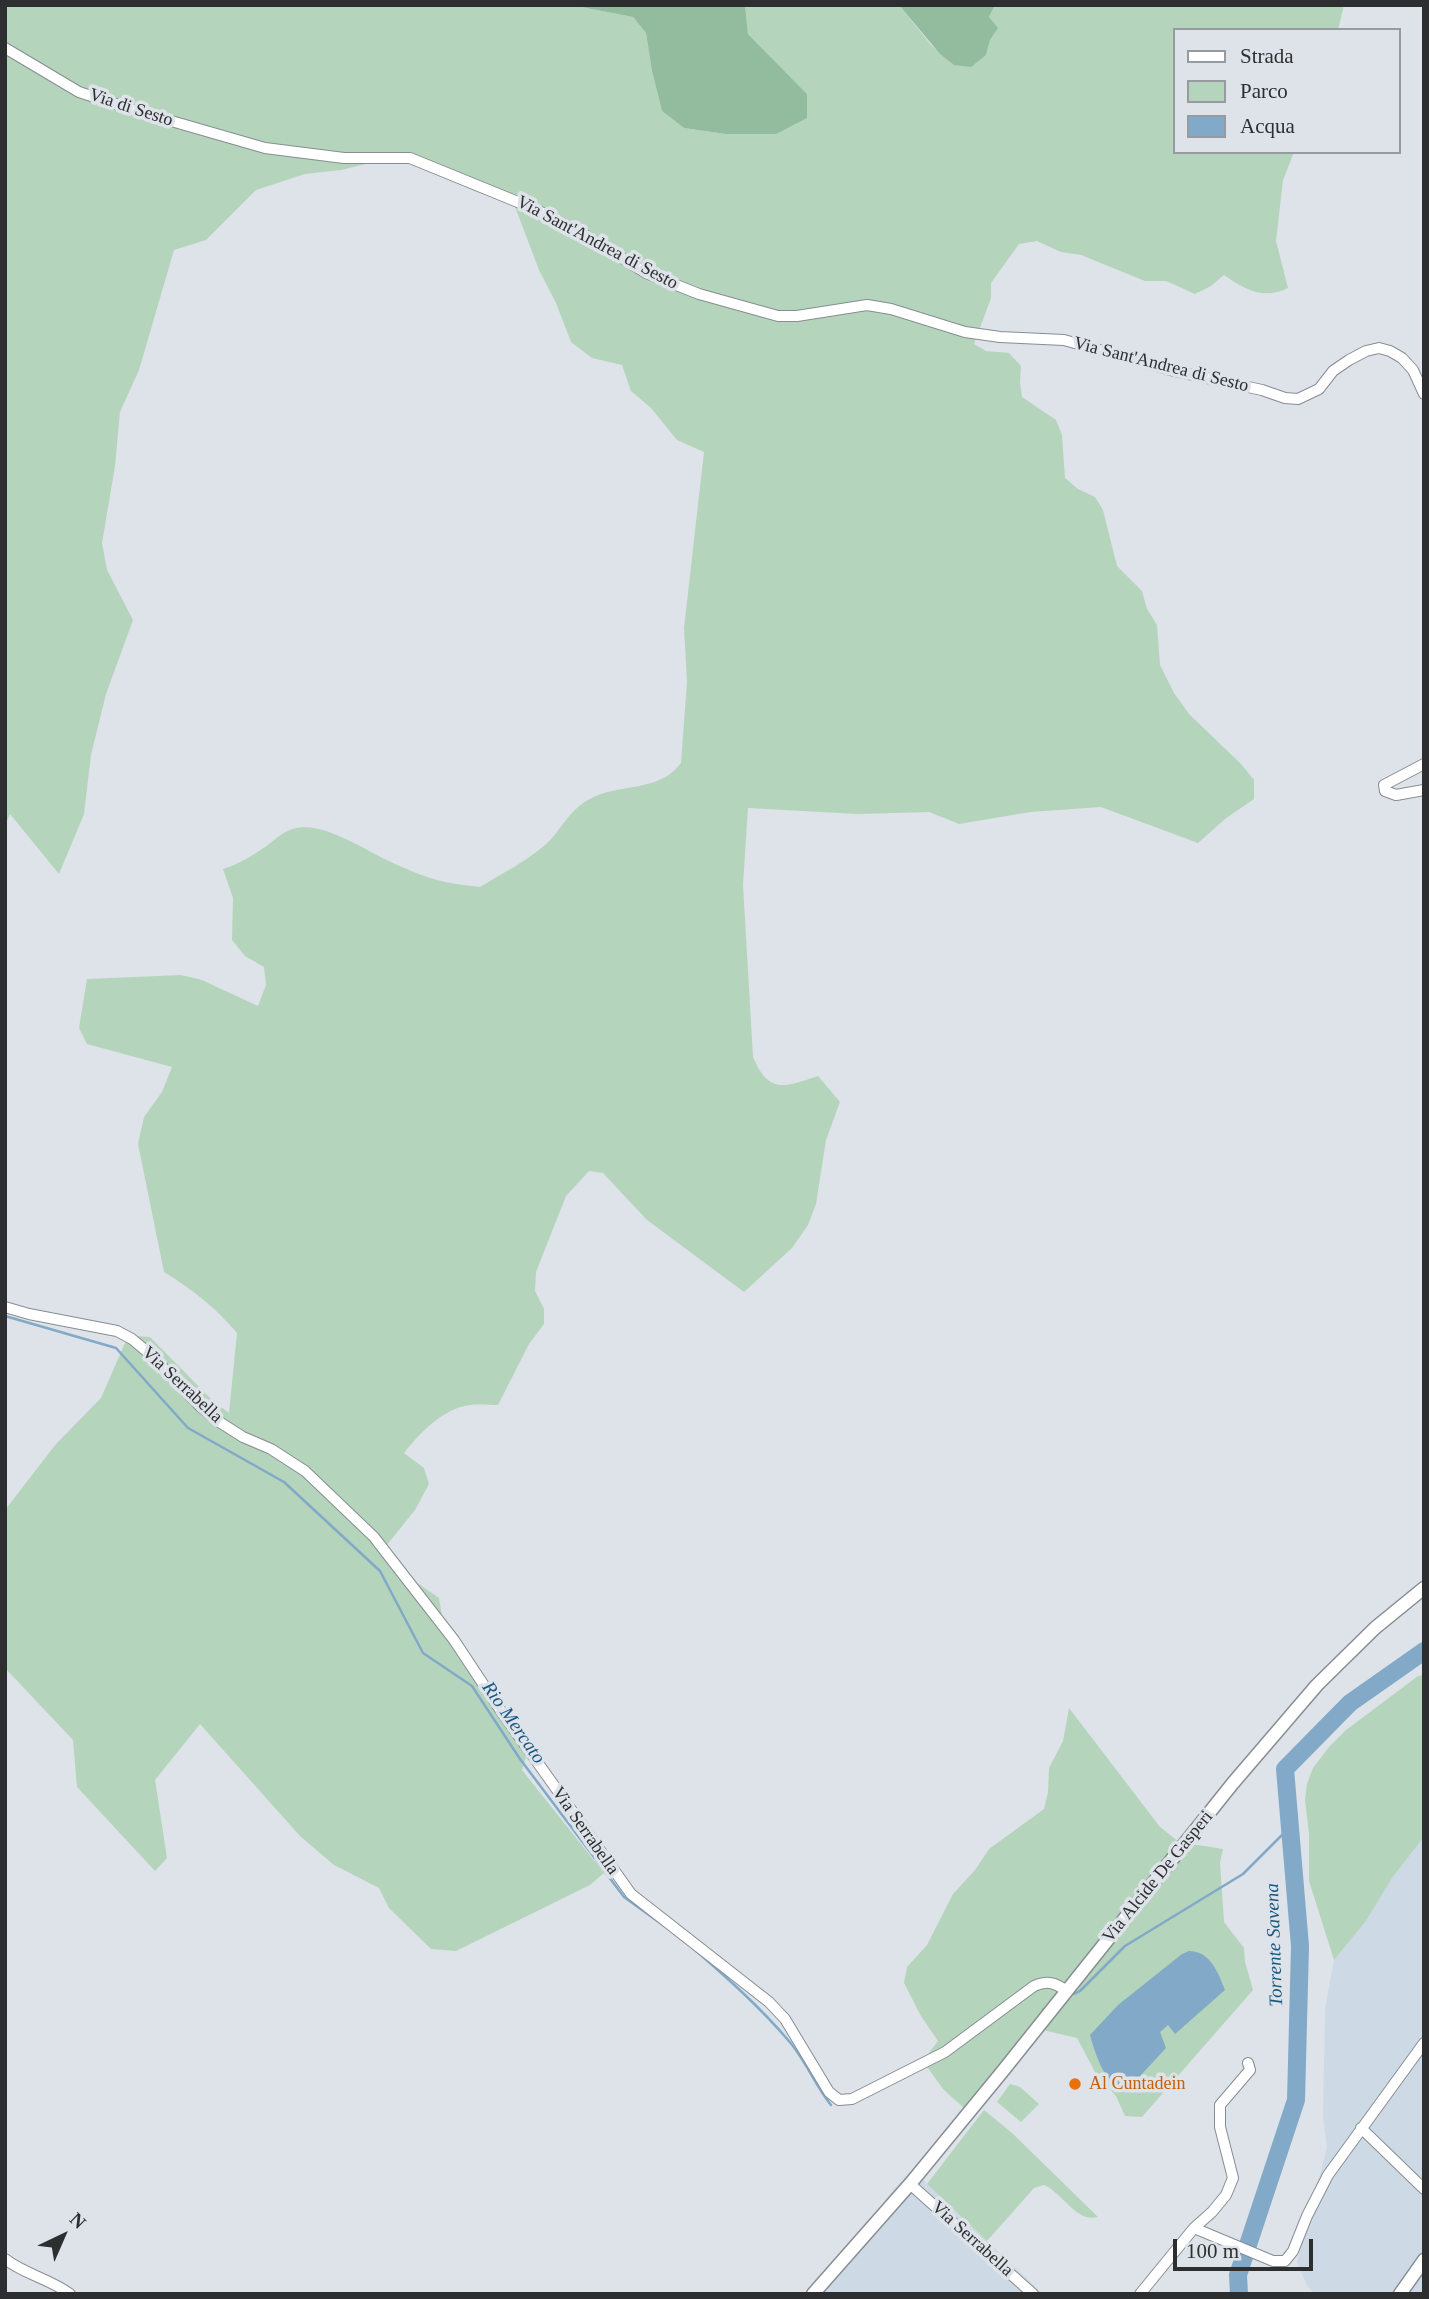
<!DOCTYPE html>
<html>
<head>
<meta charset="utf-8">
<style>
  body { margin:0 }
  #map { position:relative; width:1429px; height:2299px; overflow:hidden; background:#dde3e9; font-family:"Times New Roman",serif }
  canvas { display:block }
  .frame { position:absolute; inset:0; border:7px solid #2c2e30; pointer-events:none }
  .legend { position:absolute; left:1173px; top:28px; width:228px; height:126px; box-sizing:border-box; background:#dde3e9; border:2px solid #969b9f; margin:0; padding:9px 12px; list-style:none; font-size:21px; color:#2c2e30 }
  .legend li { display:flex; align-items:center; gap:14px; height:35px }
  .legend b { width:35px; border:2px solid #969b9f }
  .north { position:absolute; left:28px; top:2201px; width:70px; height:70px; -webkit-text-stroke:5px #dde3e9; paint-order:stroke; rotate:44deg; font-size:19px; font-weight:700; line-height:28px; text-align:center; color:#2c2e30 }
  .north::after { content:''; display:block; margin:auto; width:24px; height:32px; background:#2c2e30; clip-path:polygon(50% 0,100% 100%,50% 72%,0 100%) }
  .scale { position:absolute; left:1173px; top:2239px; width:140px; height:32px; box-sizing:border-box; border:4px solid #2c2e30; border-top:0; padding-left:9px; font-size:21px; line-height:24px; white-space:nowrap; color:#2c2e30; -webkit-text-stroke:5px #dde3e9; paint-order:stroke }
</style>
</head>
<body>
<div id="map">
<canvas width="1429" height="2299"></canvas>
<div class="frame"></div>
<ul class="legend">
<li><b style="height:9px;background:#fff"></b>Strada</li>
<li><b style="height:19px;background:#b5d4bc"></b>Parco</li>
<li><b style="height:19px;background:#82a9c7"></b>Acqua</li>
</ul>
<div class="north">N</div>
<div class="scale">100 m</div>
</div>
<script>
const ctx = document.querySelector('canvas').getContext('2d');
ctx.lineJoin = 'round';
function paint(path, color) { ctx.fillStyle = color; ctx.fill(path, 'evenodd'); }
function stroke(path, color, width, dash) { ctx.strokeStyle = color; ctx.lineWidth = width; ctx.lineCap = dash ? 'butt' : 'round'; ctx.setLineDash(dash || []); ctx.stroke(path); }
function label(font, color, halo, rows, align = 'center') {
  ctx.font = font + ' "Times New Roman",serif'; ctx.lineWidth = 7; ctx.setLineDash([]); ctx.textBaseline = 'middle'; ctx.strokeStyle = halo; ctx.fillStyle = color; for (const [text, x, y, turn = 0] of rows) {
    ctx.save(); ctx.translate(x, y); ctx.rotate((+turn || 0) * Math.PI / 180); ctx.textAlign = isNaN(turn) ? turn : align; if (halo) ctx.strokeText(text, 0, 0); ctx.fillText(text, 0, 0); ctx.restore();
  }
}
const built = new Path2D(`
  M1424 1837V2294H1315L1307 2286 1297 2262 1327 2147 1323 2117 1325 2009 1334 1960 1366 1921 1392 1878Z
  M913 2169 927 2184 1043 2294H812L894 2189Z`);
const green = new Path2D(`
  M5 5H571L633 17 646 33 652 71 662 111 684 128 726 134H776L807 94 748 34 745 5H899L931 45 954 65 986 55 990 40 997 29 989 17 995 5H1344L1338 30H1175V152H1294L1283 180 1276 241 1288 288C1264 300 1245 290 1224 275L1211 286 1195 294 1166 281H1145L1081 255 1061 252 1037 241 1019 244 991 283V298L974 344 986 351 1009 353 1021 366 1020 382 1022 397 1056 420 1062 435 1065 478 1078 489 1095 497 1103 510 1117 566 1142 591 1147 609 1157 625 1160 665 1174 693 1189 714 1241 764 1254 780V799L1225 819 1198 843 1101 807 1030 812 959 824 929 812 858 814 748 808 743 885 753 1057C769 1095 785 1087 818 1076L840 1102 826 1140 816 1204 808 1225 792 1248 744 1292 647 1220 603 1173 589 1171 566 1196 536 1272 535 1291 544 1309V1324L529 1344 498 1405C489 1405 479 1404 470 1405 442 1409 421 1432 404 1453L424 1468 429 1484 415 1510 386 1546 400 1571 439 1598 442 1616 480 1675 496 1693 505 1718 527 1754 522 1770 604 1873 590 1885 456 1951 431 1949 389 1908 379 1888 334 1865 300 1836 200 1724 155 1780 167 1858 155 1871 77 1787 73 1740 5 1668V1510L56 1444 101 1398 125 1343 136 1336 150 1337 214 1402 229 1413 237 1333C216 1308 192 1289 164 1272L138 1144 144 1117 162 1092 172 1067 87 1044 79 1028 87 979 181 975 202 980 258 1006 266 985 264 967 245 956 232 940 233 898 223 869C239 864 252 856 265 847 276 839 284 830 297 828 328 822 373 856 402 867 413 872 426 877 437 880 451 884 466 885 480 887 501 874 525 862 544 846 562 830 566 813 588 800 618 782 658 794 681 763L687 682 684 628 704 452 677 440 651 408 631 391 622 365 592 358 571 342 556 303 539 270 514 204 477 192 410 163H370L341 170 305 174 256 190 206 240 174 250 139 370 120 412 115 466 102 543 107 570 133 620 106 694 91 755 84 814 59 874 10 814 5 825Z
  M1424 1675V1837L1392 1878 1366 1921 1334 1960 1309 1881V1834L1305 1800 1307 1784 1313 1768 1329 1747 1346 1730 1418 1676Z
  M1069 1708 1160 1827 1179 1842 1223 1849 1220 1862 1224 1922 1244 1948 1245 1962 1253 1990 1142 2117 1125 2116 1116 2096 1095 2072 1077 2038 1034 2028 965 2109 943 2089 923 2061 938 2041 921 2016 904 1983 907 1967 927 1945 953 1894 975 1870 989 1849 1044 1809 1048 1792 1049 1768 1063 1741Z
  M1010 2084 1020 2087 1039 2104 1021 2122 997 2102Z
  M984 2110 1012 2133 1098 2217C1076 2223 1063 2193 1044 2185L1034 2188 987 2241 927 2184Z`);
const forest = new Path2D(`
  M571 5H745L748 34 807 94V118L776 134H726L684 128 662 111 652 71 646 33 633 17Z
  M899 5H995L989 17 998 28 990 40 986 55 971 67 954 65 940 54Z`);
const water = new Path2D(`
  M1189 1951C1210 1951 1218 1972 1225 1990L1175 2034 1168 2025 1160 2032 1166 2048 1129 2088 1121 2090C1103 2078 1096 2056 1090 2035L1118 2005 1182 1954Z`);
const stream = new Path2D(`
  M5 1316 116 1348 188 1428 284 1482 380 1571 423 1653 472 1686 520 1759 624 1897 663 1925
  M693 1948C726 1977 760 2007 788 2040 805 2059 815 2085 831 2105
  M1074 1994 1080 1991 1125 1946 1243 1874 1290 1827
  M1043 2010 1044 2009`);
const river = new Path2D(`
  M1239 2294 1238 2275 1296 2100 1300 1946 1285 1769 1350 1703 1424 1651`);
const minor = new Path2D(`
  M5 48 79 92 140 112 265 148 344 158H410L535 209 585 235 646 273 699 294 778 316H797L867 305 891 309 965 332 1000 337 1064 340 1174 371 1262 390 1285 398 1298 399 1319 389 1333 371 1349 360 1366 351 1379 348 1390 351 1402 358 1413 370 1424 394
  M1424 764 1384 785 1385 791 1396 795 1424 790
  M5 1307 29 1314 117 1331 132 1339 151 1355 201 1407 221 1423 243 1437 271 1449 305 1471 374 1537 391 1559 454 1640 501 1711 631 1894 769 2002 785 2019 829 2092 839 2100 852 2099 945 2052 1034 1986C1048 1980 1055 1983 1067 1991
  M1361 2128 1424 2189
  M910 2184 1033 2294
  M1194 2228 1212 2212 1226 2195 1233 2178 1220 2127V2105L1250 2070 1248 2063
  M5 2259C24 2274 50 2279 70 2294
  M1140 2294 1194 2228 1273 2261H1285L1293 2251 1307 2216 1328 2175 1424 2043`);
const major = new Path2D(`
  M813 2294 910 2184 1002 2072 1233 1783 1317 1685 1375 1628 1424 1588
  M1400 2294 1424 2260`);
const markers = [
  [1075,2084,7,"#e8710a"]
];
const streetNames = [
  ["Via di Sesto",131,108,18],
  ["Via Sant'Andrea di Sesto",597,243,28],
  ["Via Sant'Andrea di Sesto",1161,365,14],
  ["Via Serrabella",182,1385,43],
  ["Via Serrabella",585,1831,55],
  ["Via Alcide De Gasperi",1158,1877,-51],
  ["Via Serrabella",972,2239,42]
];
const foodNames = [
  ["Al Cuntadein",1089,2084]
];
const waterNames = [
  ["Rio Mercato",513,1723,55],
  ["Torrente Savena",1275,1945,-92]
];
paint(built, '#cddae5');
paint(green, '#b5d4bc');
paint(forest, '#93bb9d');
paint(water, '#82a9c7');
stroke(stream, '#82a9c7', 2.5);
stroke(river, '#82a9c7', 18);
stroke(minor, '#878d92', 12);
stroke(major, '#878d92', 15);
stroke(minor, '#fff', 10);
stroke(major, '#fff', 12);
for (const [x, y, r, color] of markers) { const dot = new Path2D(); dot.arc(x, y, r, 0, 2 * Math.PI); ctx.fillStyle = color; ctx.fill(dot); stroke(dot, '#dde3e9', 2.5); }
label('18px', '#2c2e30', '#dde3e9', streetNames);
label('18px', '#c56008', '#dde3e9', foodNames, 'left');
label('italic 19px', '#195780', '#dde3e9', waterNames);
</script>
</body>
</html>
